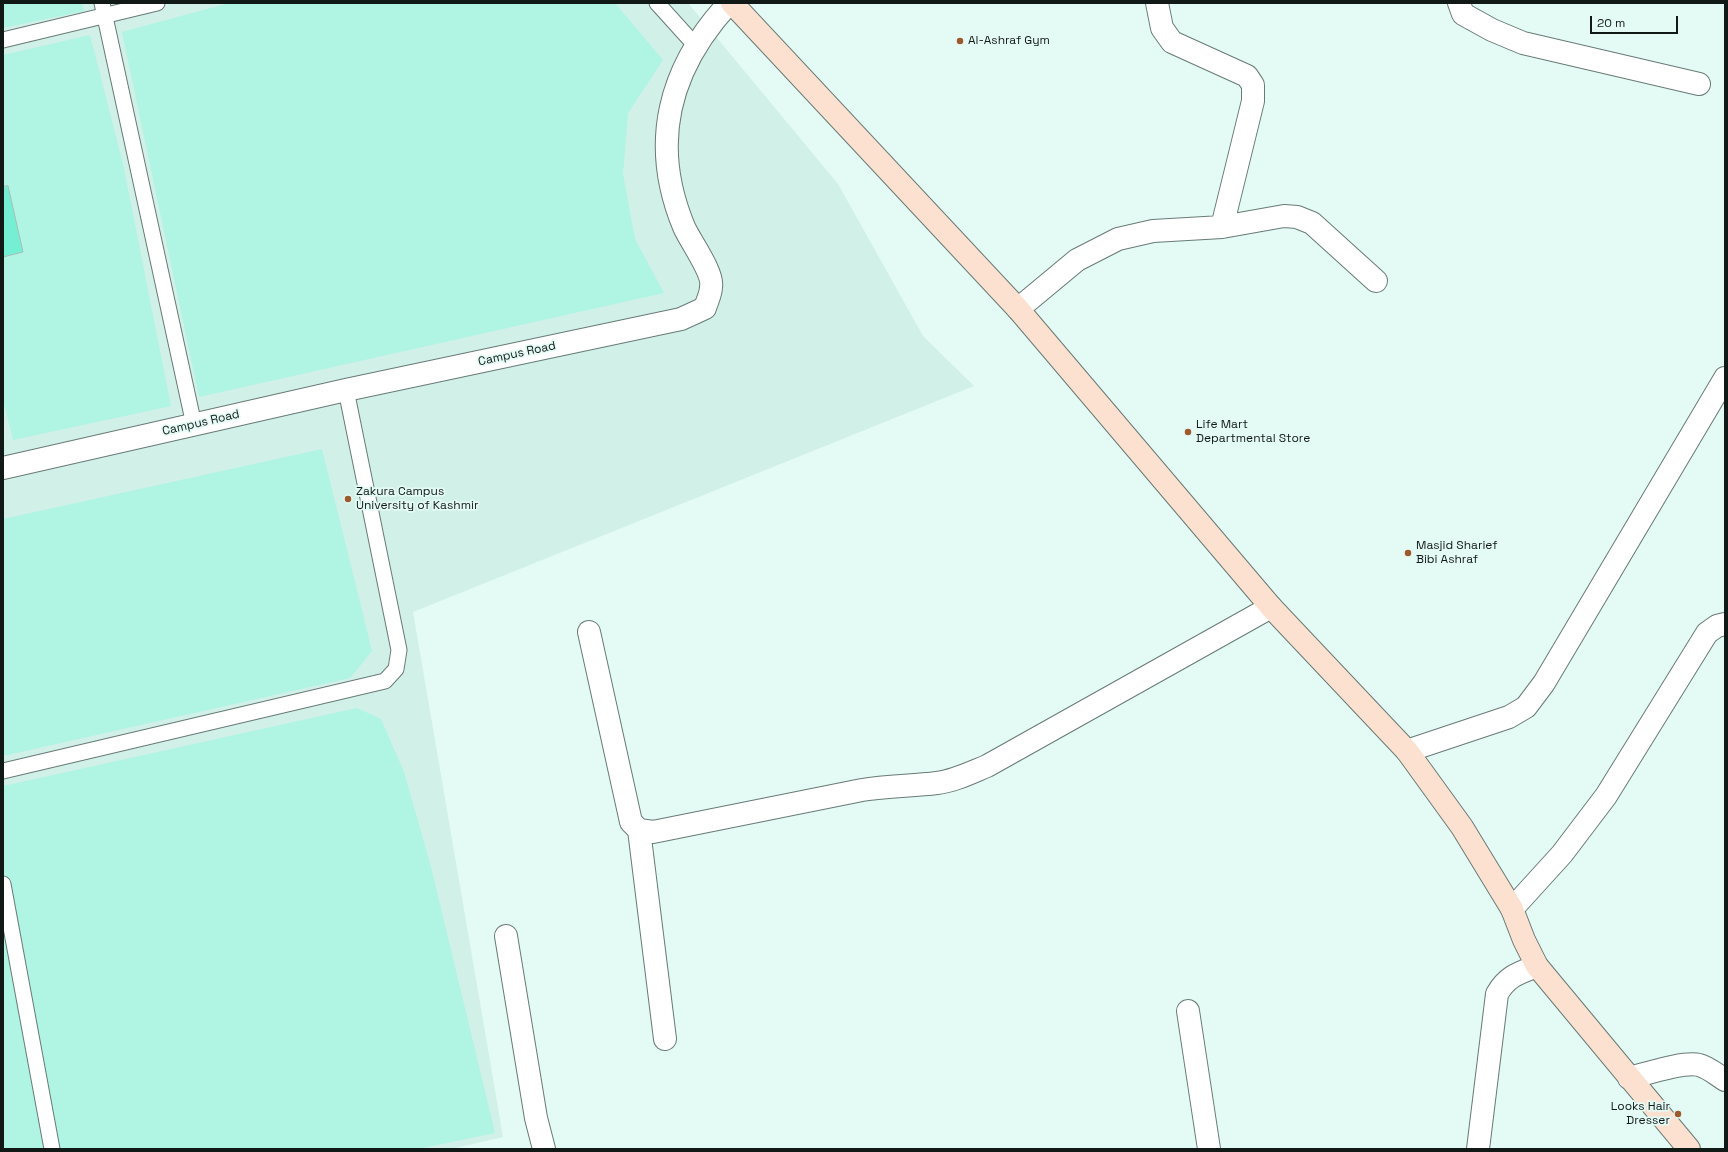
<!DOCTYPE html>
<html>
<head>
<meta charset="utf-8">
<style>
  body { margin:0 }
  #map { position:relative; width:1728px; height:1152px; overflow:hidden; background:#e4faf4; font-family:"Space Grotesk",sans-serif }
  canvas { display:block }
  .frame { position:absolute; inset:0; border:4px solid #111917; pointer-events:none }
  .scale { position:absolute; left:1590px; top:16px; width:88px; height:18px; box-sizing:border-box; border:2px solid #111917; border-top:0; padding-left:5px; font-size:12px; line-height:14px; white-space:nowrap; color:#111917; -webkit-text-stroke:3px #e4faf4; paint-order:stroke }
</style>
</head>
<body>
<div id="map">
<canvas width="1728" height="1152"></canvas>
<div class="frame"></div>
<div class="scale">20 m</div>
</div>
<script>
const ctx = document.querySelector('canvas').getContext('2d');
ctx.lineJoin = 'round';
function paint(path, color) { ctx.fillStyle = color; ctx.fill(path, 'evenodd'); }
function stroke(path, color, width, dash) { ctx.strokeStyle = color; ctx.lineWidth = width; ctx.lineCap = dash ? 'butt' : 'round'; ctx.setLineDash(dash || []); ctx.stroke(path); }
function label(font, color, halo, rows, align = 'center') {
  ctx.font = font + ' "Space Grotesk",sans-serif'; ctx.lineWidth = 3.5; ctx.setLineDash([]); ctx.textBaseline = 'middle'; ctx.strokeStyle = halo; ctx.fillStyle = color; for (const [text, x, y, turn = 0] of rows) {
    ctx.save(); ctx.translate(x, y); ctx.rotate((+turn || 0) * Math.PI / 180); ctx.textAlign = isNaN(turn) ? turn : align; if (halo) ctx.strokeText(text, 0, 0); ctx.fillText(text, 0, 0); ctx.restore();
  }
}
const built = new Path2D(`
  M3 3H688L838 184 923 336 974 386 413 612 503 1137 451 1149H3Z`);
const green = new Path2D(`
  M3 3H82L84 11 3 28Z
  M229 3H615L663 60 628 113 623 174 635 239 664 293 199 397 122 32Z
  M90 35 123 164 171 406 13 440 3 400V257L23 252 8 186 3 187V55Z
  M322 449 372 651 350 678 3 756V519Z
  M357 708 381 719 404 772 431 867 495 1133 418 1149H3V786Z`);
const building = new Path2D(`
  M8 186 23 252 3 257V187Z`);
const lane = new Path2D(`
  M102 3 194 425
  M657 3 695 45
  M3 40 157 3
  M3 771 385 681 396 669 399 650 346 390
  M3 884 52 1149`);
const street = new Path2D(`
  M1157 3 1162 28 1172 42 1247 76 1253 85V101L1222 227
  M1459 3 1463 14 1492 30 1523 43 1699 84
  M1018 309 1077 260 1118 239 1153 231 1222 227 1284 216 1297 217 1312 223 1376 281
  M3 468 346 390 681 319 705 308C707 301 711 294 711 287 714 273 690 241 684 227 649 143 669 68 729 3
  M589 632 631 822 639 830 653 832 862 790C887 786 912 786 937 783 954 781 970 773 987 766L1271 607
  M1407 751 1509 717 1526 707 1544 683 1725 378
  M639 830 665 1039
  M1512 909 1562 854 1606 796 1707 633 1717 626 1725 624
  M506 936 536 1118 544 1149
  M1188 1011 1209 1149
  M1629 1078C1646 1074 1684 1061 1699 1065 1708 1067 1717 1075 1725 1080
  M1478 1149 1497 994C1507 976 1519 973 1537 966`);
const secondary = new Path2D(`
  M732 3 1018 309 1271 607 1407 751 1462 827 1512 909 1524 940 1537 966 1689 1149`);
const markers = [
  [960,41,4,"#9e592d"],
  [1188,432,4,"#9e592d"],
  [348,499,4,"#9e592d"],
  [1408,553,4,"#9e592d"],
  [1678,1114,4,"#9e592d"]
];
const poiNames = [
  ["Al-Ashraf Gym",968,41],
  ["Life Mart",1196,425],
  ["Departmental Store",1196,439],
  ["Zakura Campus",356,492],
  ["University of Kashmir",356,506],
  ["Masjid Sharief",1416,546],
  ["Bibi Ashraf",1416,560],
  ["Looks Hair",1670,1107,"right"],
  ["Dresser",1670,1121,"right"]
];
const streetNames = [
  ["Campus Road",517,354,-12],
  ["Campus Road",201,423,-13]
];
paint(built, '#d1f0e8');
paint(green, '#b0f4e3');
paint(building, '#74efd4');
stroke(building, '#a9beb8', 1);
stroke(lane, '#687b76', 17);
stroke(street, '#687b76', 24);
stroke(secondary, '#687b76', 24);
stroke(lane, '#fff', 15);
stroke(street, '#fff', 22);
stroke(secondary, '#fde1d0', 22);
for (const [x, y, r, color] of markers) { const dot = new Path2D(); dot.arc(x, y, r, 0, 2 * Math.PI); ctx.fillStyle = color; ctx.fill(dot); stroke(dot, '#e4faf4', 1.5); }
label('12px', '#111917', '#e4faf4', poiNames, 'left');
label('12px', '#111917', '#e4faf4', streetNames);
</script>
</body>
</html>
